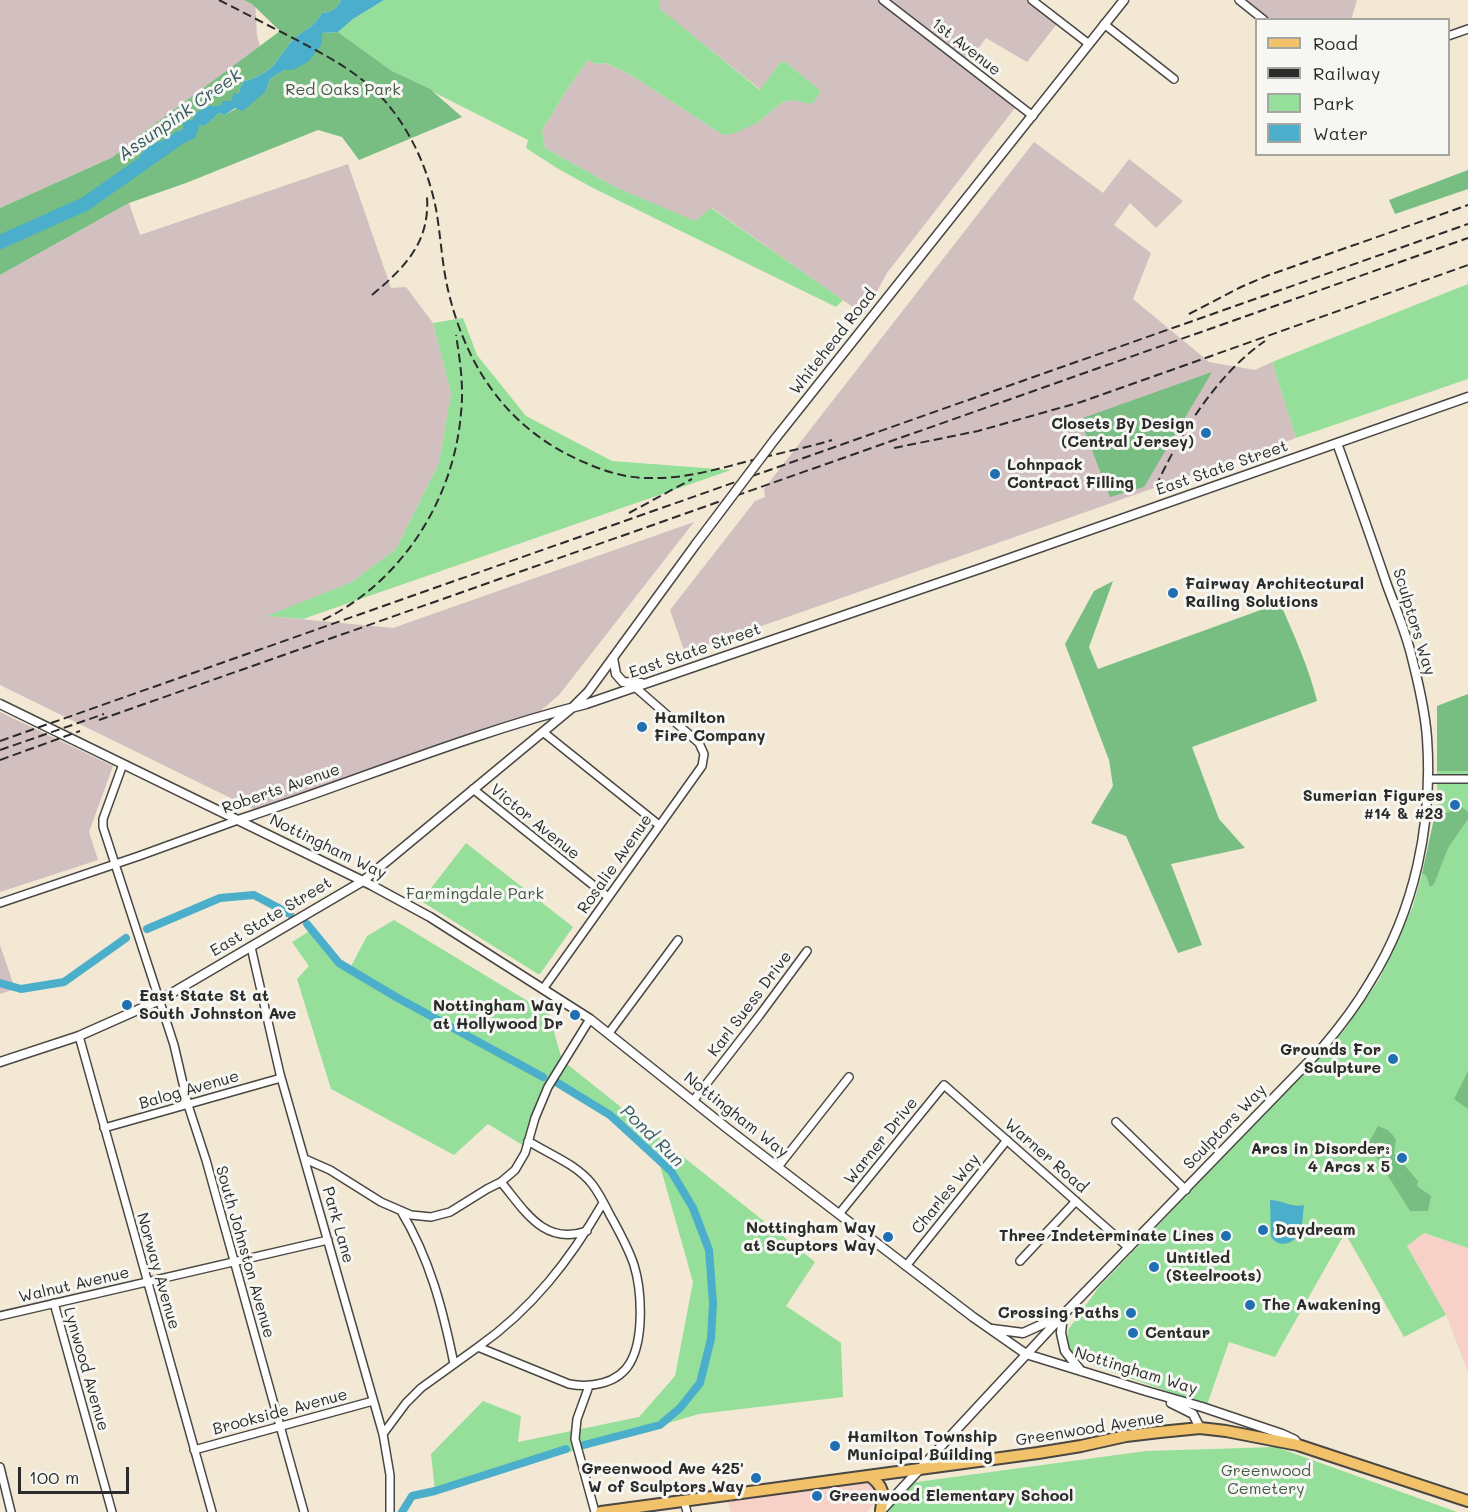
<!DOCTYPE html>
<html>
<head>
<meta charset="utf-8">
<style>
  body { margin:0 }
  #map { position:relative; width:1468px; height:1512px; overflow:hidden; background:#f2e8d3; font-family:Mali,sans-serif }
  canvas { display:block }
  .legend { position:absolute; left:1255px; top:18px; width:195px; height:138px; box-sizing:border-box; background:#f6f6f2; border:2px solid #a5a5a2; margin:0; padding:8px 10px; list-style:none; font-size:18px; color:#2b2b2b }
  .legend li { display:flex; align-items:center; gap:12px; height:30px }
  .legend b { width:30px; border:2px solid #a5a5a2 }
  .scale { position:absolute; left:18px; top:1467px; width:111px; height:27px; box-sizing:border-box; border:3px solid #2b2b2b; border-top:0; padding-left:8px; font-size:18px; line-height:21px; white-space:nowrap; color:#2b2b2b; -webkit-text-stroke:4px #f6f6f2; paint-order:stroke }
</style>
</head>
<body>
<div id="map">
<canvas width="1468" height="1512"></canvas>
<ul class="legend">
<li><b style="height:8px;background:#f2c26a"></b>Road</li>
<li><b style="height:8px;background:#2b2b2b"></b>Railway</li>
<li><b style="height:16px;background:#95df9b"></b>Park</li>
<li><b style="height:16px;background:#4baeca"></b>Water</li>
</ul>
<div class="scale">100 m</div>
</div>
<script>
const ctx = document.querySelector('canvas').getContext('2d');
ctx.lineJoin = 'round';
function paint(path, color) { ctx.fillStyle = color; ctx.fill(path, 'evenodd'); }
function stroke(path, color, width, dash) { ctx.strokeStyle = color; ctx.lineWidth = width; ctx.lineCap = dash ? 'butt' : 'round'; ctx.setLineDash(dash || []); ctx.stroke(path); }
function label(font, color, halo, rows, align = 'center') {
  ctx.font = font + ' Mali,sans-serif'; ctx.lineWidth = 6; ctx.setLineDash([]); ctx.textBaseline = 'middle'; ctx.strokeStyle = halo; ctx.fillStyle = color; for (const [text, x, y, turn = 0] of rows) {
    ctx.save(); ctx.translate(x, y); ctx.rotate((+turn || 0) * Math.PI / 180); ctx.textAlign = isNaN(turn) ? turn : align; if (halo) ctx.strokeText(text, 0, 0); ctx.fillText(text, 0, 0); ctx.restore();
  }
}
const built = new Path2D(`
  M1423 1233 1468 1248V1372L1446 1315 1407 1246Z
  M863 1481 874 1483 879 1498 867 1512H731L727 1499Z`);
const industrial = new Path2D(`
  M0 0H255L257 36 260 46 140 135 113 157 0 208Z
  M659 0H1035L1060 20 1027 62 986 38 967 63 1018 104 887 273 864 315 712 208 695 222 615 187 545 148 542 130 570 85 588 60 596 64 606 63 631 75 723 135 757 123 781 103 792 100 812 103 821 91 784 61 780 63 761 90 659 9Z
  M1240 0H1357L1351 20 1264 19Z
  M1034 142 1103 193 1129 159 1183 201 1156 228 1130 203 1114 225 1151 253 1133 299 1209 362 1255 370 1272 362 1296 438 685 653 670 610 755 501 765 497 764 489Z
  M348 164 391 288 406 287 433 323 451 393 439 463 396 549 352 582 269 616 393 628 694 522 559 695 531 719 257 811 0 685V275L129 203 140 235Z
  M0 712 113 766 89 832 98 860 0 892Z
  M0 945 15 989 0 994Z`);
const green = new Path2D(`
  M384 0H659L660 9 760 90 780 63 784 61 821 91 812 104 792 100 781 103 757 123 735 133 723 135 631 75 606 63 596 64 588 60 570 85 542 130 545 148 615 187 695 221 711 208 843 300 836 307 595 189 560 170 526 148 528 140 392 71 338 32 353 19Z
  M1468 284V379L1296 438 1272 362Z
  M463 318 477 355 526 416 612 461 731 470 303 619 267 616 352 582 396 549 439 463 451 393 433 323Z
  M1437 761H1468V1248L1424 1233 1407 1246 1446 1315 1404 1337 1345 1233 1275 1357 1229 1342 1207 1405 1086 1363 1078 1359 1070 1350 1067 1341 1068 1330 1099 1287 1342 1033 1379 980 1413 906 1423 870 1437 805Z
  M466 843 573 927 540 974H538L421 901Z
  M394 920 549 1014 562 1060 815 1262 786 1306 841 1343 843 1397 699 1414 435 1491 431 1454 483 1401 521 1416 518 1442 639 1417 675 1376 693 1282 659 1162 605 1109 549 1083 524 1146 488 1124 454 1155 331 1089 297 979 309 966 292 942 313 929 348 972 367 936Z
  M1276 1447 1457 1512H876L902 1484 1146 1451Z`);
const forest = new Path2D(`
  M244 0H341C338 8 330 13 322 13 312 29 306 28 294 39 286 47 280 57 273 66 265 74 254 78 243 82L238 94 231 101 192 120 169 140 142 160 160 148H174L194 138 200 125H206L219 113 225 115 266 91 270 79 284 70 322 33 338 32 392 71 430 89 462 117 359 160 342 137 318 130 186 183 129 203 0 275V208L113 157 140 135 280 31 252 4Z
  M1468 170V189L1395 214 1389 200Z
  M1212 372 1144 487 1110 497 1080 419Z
  M1113 581 1089 647 1098 669 1280 603C1294 635 1309 668 1317 701L1192 747 1219 819 1245 848 1171 864 1202 945 1178 953 1126 836 1091 823 1113 786 1109 760 1065 644 1094 591Z
  M1468 694V771H1437V706Z
  M1437 805 1446 813 1462 807 1468 812V819L1448 848 1434 884 1430 887 1426 875 1422 874Z
  M1468 1071V1109L1454 1099Z
  M1378 1126 1388 1130 1396 1139 1394 1153 1418 1181 1417 1186 1431 1196 1428 1211H1410L1368 1144Z`);
const water = new Path2D(`
  M341 0H384L353 19 338 32 322 33 321 45 309 61 293 70H284L270 79 266 91 243 111 235 108 225 115 219 113 206 125H200L195 138 174 148H160L142 160 140 155C149 146 156 140 169 140L183 128V121L192 120C200 107 205 105 220 106L223 101H231L234 93 238 94 243 82C254 78 265 74 273 66 280 57 286 47 294 39 306 28 312 29 322 13 330 13 338 8 341 0Z
  M1270 1200C1282 1200 1292 1208 1304 1205 1302 1219 1304 1237 1288 1243 1280 1245 1276 1243 1271 1237Z`);
const canal = new Path2D(`
  M307 924 339 963 396 997 543 1077
  M147 929 220 898 254 895 290 914
  M0 983 21 989 64 982 126 938
  M556 1082 610 1115 671 1171 693 1208 709 1250 713 1303 711 1339 700 1383 680 1408 660 1425 584 1445
  M402 1512 412 1496 435 1491 566 1449`);
const river = new Path2D(`
  M0 242 85 204 179 138`);
const minor = new Path2D(`
  M883 0 1033 116
  M1032 0 1089 44
  M1239 0 1264 20
  M1104 24 1174 79
  M1448 36 1468 29
  M543 732 659 825
  M123 764 103 819V827L174 1045 188 1105 206 1160 304 1512
  M1428 779H1468
  M473 789 608 897
  M0 903 139 856 238 820
  M251 947 280 1074 383 1434 390 1475V1512
  M543 989 702 766 704 754 699 743 635 687
  M609 1033 678 940
  M79 1036 212 1512
  M693 1101 759 1016 807 951
  M1116 1122 1186 1190
  M104 1128 281 1078
  M305 1159 330 1170 381 1202 411 1215 431 1217 450 1212 487 1189 501 1182 515 1170 525 1153 535 1118 548 1087 590 1019
  M778 1167 849 1077
  M501 1182C525 1211 544 1246 587 1231
  M401 1211C430 1259 443 1310 454 1364
  M839 1214 944 1085 1129 1248
  M1020 1261 1076 1201
  M906 1266 1007 1140
  M54 1303 112 1512
  M0 1316 328 1240
  M478 1347C532 1309 570 1260 603 1203
  M589 1386 577 1419 575 1439 595 1512
  M383 1434 406 1403 421 1388 478 1347 569 1384C590 1388 618 1384 630 1363 644 1339 642 1291 634 1265 628 1247 619 1231 610 1215 605 1205 599 1193 592 1184 576 1164 549 1154 528 1141
  M194 1450 373 1401
  M0 1467 11 1512
  M684 1501 687 1512`);
const tertiary = new Path2D(`
  M775 439 1124 0
  M613 658 616 674 623 682 641 683
  M0 704 371 885 430 917 590 1019 728 1129 973 1317 1026 1354 1146 1391 1202 1407 1282 1434 1295 1440 1298 1445
  M238 820C354 782 468 734 586 704L982 568 1468 397
  M0 1062 79 1036 160 1000 363 881 573 707 588 692 696 544
  M992 1329 1023 1333 1063 1315 1061 1333 1065 1351 1081 1371
  M1171 1403 1193 1414 1200 1428
  M880 1512 1063 1315 1322 1048C1340 1027 1356 1006 1370 982 1415 910 1433 823 1427 738 1425 710 1418 681 1411 654 1405 630 1395 607 1387 585 1371 538 1354 490 1337 443`);
const primary = new Path2D(`
  M870 1476C884 1487 884 1493 881 1510
  M601 1512 1038 1453 1081 1446 1126 1436 1160 1432 1200 1428 1226 1431 1298 1445 1468 1501`);
const rail = new Path2D(`
  M219 0C243 12 267 25 291 37 329 57 367 76 393 111 415 140 429 174 436 209 441 237 442 267 449 294 468 371 511 432 586 463 608 473 631 479 656 478 689 478 721 468 753 460 779 453 806 448 832 440
  M372 295C404 268 430 243 427 197
  M1189 314 1241 287 1269 275 1468 205
  M894 448 978 431 1081 402 1468 265
  M1156 486C1180 434 1217 374 1265 341
  M629 513 692 479
  M323 620C402 582 454 499 461 413 464 387 460 360 456 335
  M99 720 1468 238
  M0 741 1468 224
  M0 750 104 714
  M0 760 80 731`);
const tertiaryBridge = new Path2D(`
  M696 544 775 439`);
const markers = [
  [1206,433,6,"#1f6fb2"],
  [995,474,6,"#1f6fb2"],
  [1173,593,6,"#1f6fb2"],
  [642,727,6,"#1f6fb2"],
  [1455,805,6,"#1f6fb2"],
  [127,1005,6,"#1f6fb2"],
  [575,1015,6,"#1f6fb2"],
  [1393,1059,6,"#1f6fb2"],
  [1402,1158,6,"#1f6fb2"],
  [1263,1230,6,"#1f6fb2"],
  [1226,1236,6,"#1f6fb2"],
  [888,1237,6,"#1f6fb2"],
  [1154,1267,6,"#1f6fb2"],
  [1250,1305,6,"#1f6fb2"],
  [1131,1313,6,"#1f6fb2"],
  [1133,1333,6,"#1f6fb2"],
  [835,1446,6,"#1f6fb2"],
  [756,1478,6,"#1f6fb2"],
  [817,1496,6,"#1f6fb2"]
];
const streetNames = [
  ["1st Avenue",966,47,38],
  ["Whitehead Road",833,342,-52],
  ["East State Street",1222,468,-19],
  ["Sculptors Way",1414,622,73],
  ["East State Street",695,651,-19],
  ["Roberts Avenue",281,789,-19],
  ["Victor Avenue",535,822,39],
  ["Nottingham Way",328,847,26],
  ["Rosalie Avenue",615,864,-55],
  ["East State Street",271,917,-31],
  ["Karl Suess Drive",750,1004,-53],
  ["Balog Avenue",189,1090,-16],
  ["Nottingham Way",736,1115,38],
  ["Sculptors Way",1225,1127,-46],
  ["Warner Drive",881,1141,-51],
  ["Warner Road",1046,1156,41],
  ["Charles Way",946,1194,-51],
  ["Park Lane",338,1225,74],
  ["South Johnston Avenue",245,1252,74],
  ["Norway Avenue",158,1271,74],
  ["Walnut Avenue",74,1285,-13],
  ["Lynwood Avenue",86,1369,74],
  ["Nottingham Way",1136,1371,17],
  ["Brookside Avenue",280,1412,-15],
  ["Greenwood Avenue",1090,1429,-9]
];
const parkNames = [
  ["Red Oaks Park",343,90],
  ["Farmingdale Park",475,894],
  ["Greenwood",1266,1471],
  ["Cemetery",1266,1489]
];
const poiNames = [
  ["Closets By Design",1194,424,"right"],
  ["(Central Jersey)",1194,442,"right"],
  ["Lohnpack",1007,465],
  ["Contract Filling",1007,483],
  ["Fairway Architectural",1185,584],
  ["Railing Solutions",1185,602],
  ["Hamilton",654,718],
  ["Fire Company",654,736],
  ["Sumerian Figures",1443,796,"right"],
  ["#14 & #23",1443,814,"right"],
  ["East State St at",139,996],
  ["South Johnston Ave",139,1014],
  ["Nottingham Way",563,1006,"right"],
  ["at Hollywood Dr",563,1024,"right"],
  ["Grounds For",1381,1050,"right"],
  ["Sculpture",1381,1068,"right"],
  ["Arcs in Disorder:",1390,1149,"right"],
  ["4 Arcs x 5",1390,1167,"right"],
  ["Nottingham Way",876,1228,"right"],
  ["at Scuptors Way",876,1246,"right"],
  ["Daydream",1275,1230],
  ["Three Indeterminate Lines",1214,1236,"right"],
  ["Untitled",1166,1258],
  ["(Steelroots)",1166,1276],
  ["The Awakening",1262,1305],
  ["Crossing Paths",1119,1313,"right"],
  ["Centaur",1145,1333],
  ["Hamilton Township",847,1437],
  ["Municipal Building",847,1455],
  ["Greenwood Ave 425'",744,1469,"right"],
  ["W of Sculptors Way",744,1487,"right"],
  ["Greenwood Elementary School",829,1496]
];
const waterNames = [
  ["Assunpink Creek",180,115,-35],
  ["Pond Run",652,1136,44]
];
paint(built, '#f7d1c7');
paint(industrial, '#d2bfc0');
paint(green, '#95df9b');
paint(forest, '#78be83');
paint(water, '#4baeca');
stroke(canal, '#4baeca', 8);
stroke(river, '#4baeca', 14);
stroke(minor, '#494744', 10);
stroke(tertiary, '#494744', 11);
stroke(primary, '#494744', 14);
stroke(minor, '#fff', 7);
stroke(tertiary, '#fff', 8);
stroke(primary, '#f2c26a', 10);
stroke(rail, '#2b2b2b', 2, [9, 4.5]);
stroke(tertiaryBridge, '#494744', 11, []);
stroke(tertiaryBridge, '#fff', 8);
for (const [x, y, r, color] of markers) { const dot = new Path2D(); dot.arc(x, y, r, 0, 2 * Math.PI); ctx.fillStyle = color; ctx.fill(dot); stroke(dot, '#f6f6f2', 2); }
label('16px', '#2b2b2b', '#f6f6f2', streetNames);
label('16px', '#465847', '#f6f6f2', parkNames);
label('bold 16px', '#2b2b2b', '#f6f6f2', poiNames, 'left');
label('italic 18px', '#365963', '#f6f6f2', waterNames);
</script>
</body>
</html>
